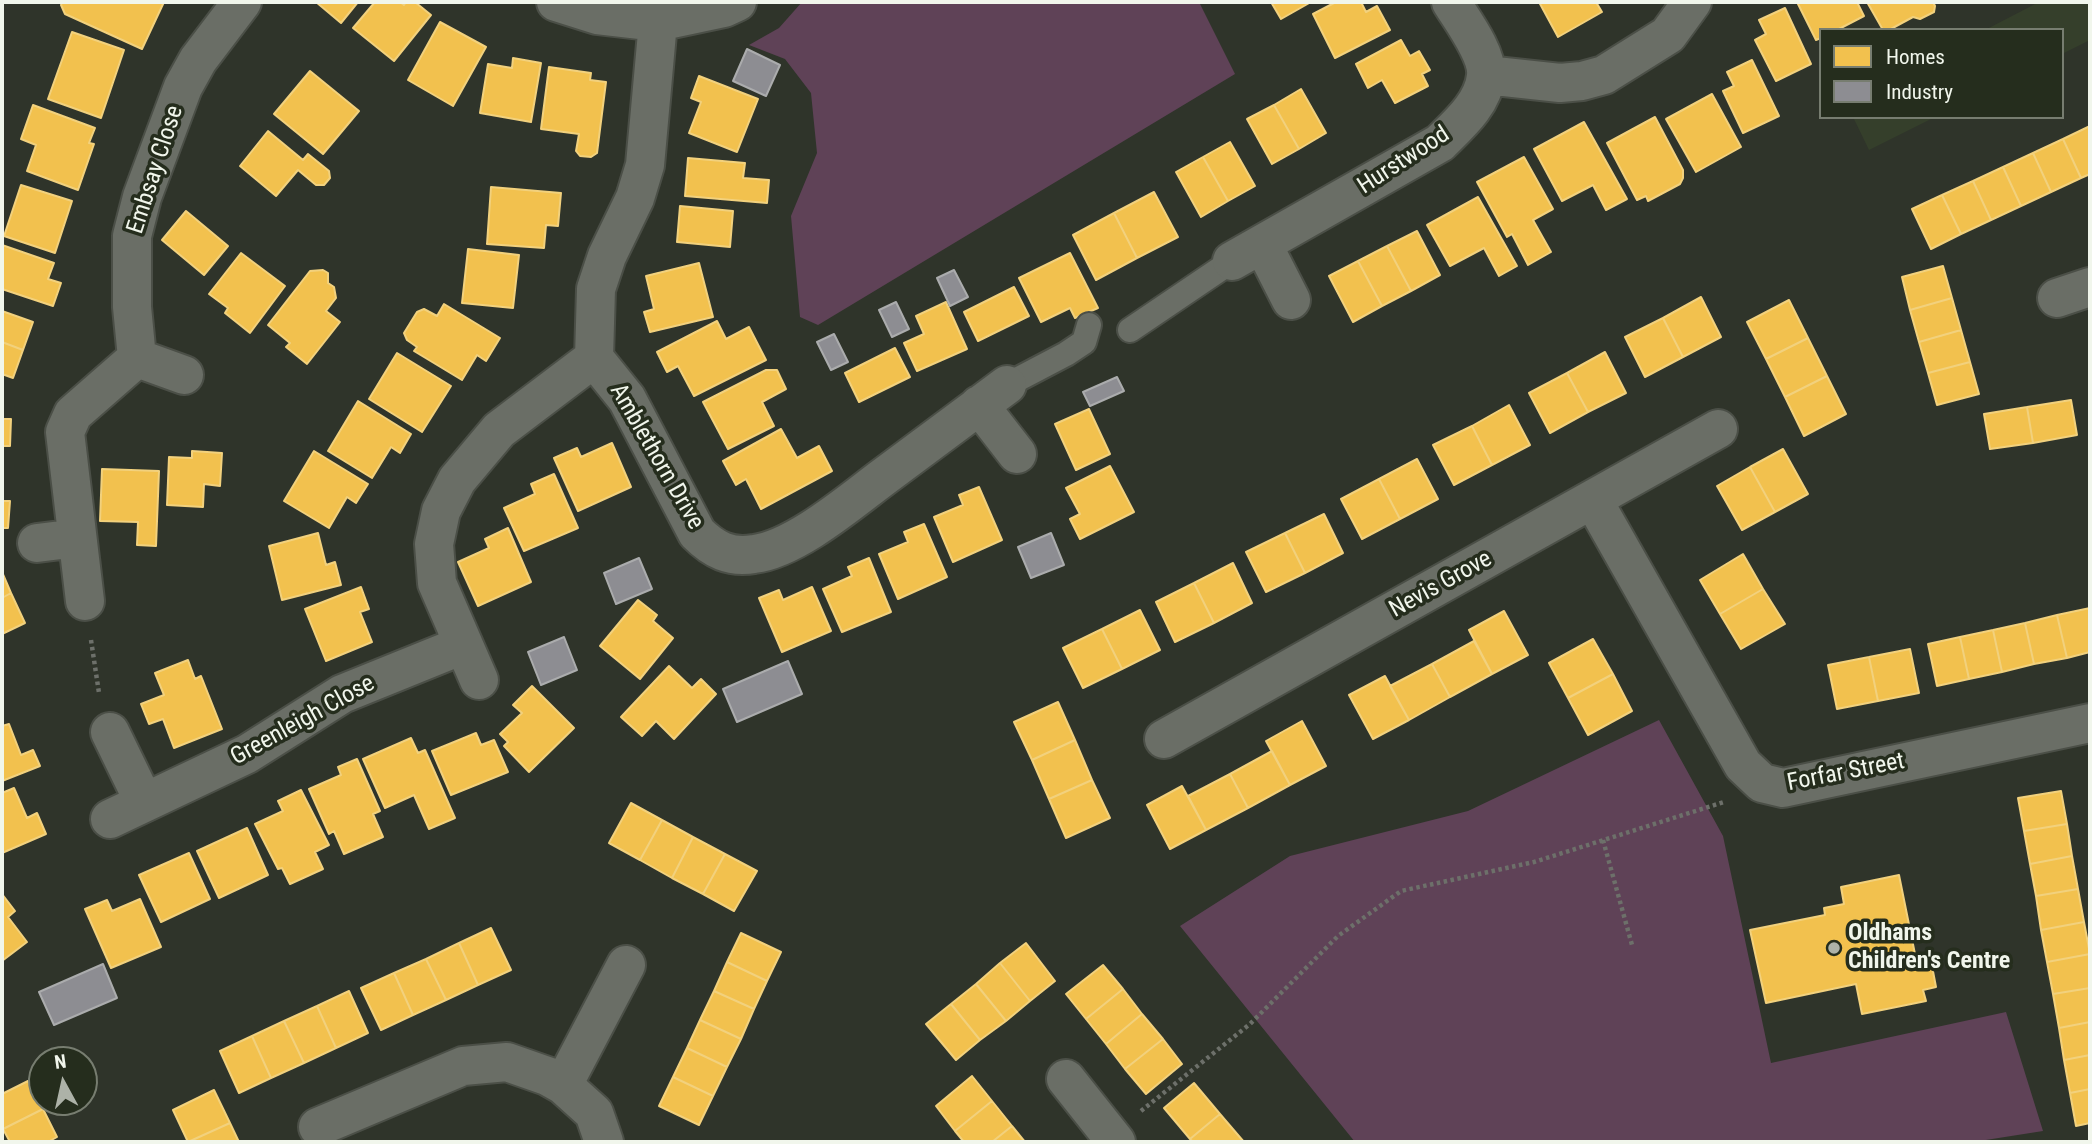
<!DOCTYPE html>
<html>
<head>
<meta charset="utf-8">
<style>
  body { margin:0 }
  #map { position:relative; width:2092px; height:1144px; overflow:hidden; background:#2f342a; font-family:"Roboto Condensed",sans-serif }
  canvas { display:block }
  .frame { position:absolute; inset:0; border:4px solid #f1f6ec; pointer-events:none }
  .legend { position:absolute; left:1819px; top:28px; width:245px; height:91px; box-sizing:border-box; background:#252d1d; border:2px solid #777d70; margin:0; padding:9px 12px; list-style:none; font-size:21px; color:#f1f6ec }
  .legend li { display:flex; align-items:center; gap:14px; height:35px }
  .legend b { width:35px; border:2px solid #777d70 }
  .north { position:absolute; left:28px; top:1046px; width:70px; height:70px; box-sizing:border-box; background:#252d1d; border:2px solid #777d70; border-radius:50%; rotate:352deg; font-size:19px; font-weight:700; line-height:28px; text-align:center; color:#f1f6ec }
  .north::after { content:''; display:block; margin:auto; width:24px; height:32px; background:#adb2a8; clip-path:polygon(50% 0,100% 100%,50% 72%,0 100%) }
</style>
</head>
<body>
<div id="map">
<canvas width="2092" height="1144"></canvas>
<div class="frame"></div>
<ul class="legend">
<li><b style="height:19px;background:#f2c14e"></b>Homes</li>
<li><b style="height:19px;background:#8d8d92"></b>Industry</li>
</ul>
<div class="north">N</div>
</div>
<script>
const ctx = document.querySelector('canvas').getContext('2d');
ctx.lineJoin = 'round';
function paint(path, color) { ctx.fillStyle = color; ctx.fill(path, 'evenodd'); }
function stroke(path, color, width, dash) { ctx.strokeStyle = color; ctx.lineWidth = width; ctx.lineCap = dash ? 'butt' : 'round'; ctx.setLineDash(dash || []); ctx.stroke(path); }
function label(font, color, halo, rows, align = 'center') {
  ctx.font = font + ' "Roboto Condensed",sans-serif'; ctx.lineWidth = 7; ctx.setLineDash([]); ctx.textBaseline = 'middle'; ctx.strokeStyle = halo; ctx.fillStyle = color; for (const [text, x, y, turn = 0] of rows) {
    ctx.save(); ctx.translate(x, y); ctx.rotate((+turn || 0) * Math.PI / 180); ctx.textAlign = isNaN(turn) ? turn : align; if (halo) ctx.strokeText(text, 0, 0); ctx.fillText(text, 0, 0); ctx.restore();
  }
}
const built = new Path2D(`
  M2039 2H2090V40L2062 54V30H1985Z
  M1853 117H1935L1869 150Z`);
const green = new Path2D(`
  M802 2H1199L1235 74 818 325 800 317 791 216 817 153 811 93 785 59 749 45 779 28Z
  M1659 720 1723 836 1771 1063 2006 1012 2043 1131 1973 1142H1355L1180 926 1290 856 1468 811Z`);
const homes = new Path2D(`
  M62 2H164L142 49 65 14 61 5Z
  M316 2H358L341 23Z
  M375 2H400L404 5 406 2H415L431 15 394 61 353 28Z
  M1271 2H1311L1281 19Z
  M1336 2H1361L1366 12 1377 6 1390 30 1335 58 1313 14Z
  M1539 2H1596L1602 12 1558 37Z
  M1797 2H1857L1864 16 1837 30H1821V38L1816 40Z
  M1867 2H1933L1935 6 1934 12 1920 19 1913 17 1889 30H1883Z
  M1785 8 1811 64 1776 81 1755 40 1766 34 1759 20Z
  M440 22 486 47 453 106 408 80Z
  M72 32 124 50 101 118 48 99Z
  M1401 40 1410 56 1419 51 1430 70 1422 74 1428 86 1395 103 1382 80 1368 88 1356 64Z
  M513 58 541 63 531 122 480 113 488 64 512 68Z
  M1752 60 1779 116 1743 133 1723 91 1734 86 1727 72Z
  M549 67 591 73 590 80 606 82 597 153 591 157 580 156 576 151 579 134 541 129Z
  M310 71 359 111 323 154 274 114Z
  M699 76 758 99 737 152 689 133 701 102 691 98Z
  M1301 89 1326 133 1299 149 1274 105Z
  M1712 94 1741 147 1696 172 1666 119Z
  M33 105 95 128 89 143 94 144 78 190 27 171 36 145 21 139Z
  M1274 105 1299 149 1272 164 1247 119Z
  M1655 117 1683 170V178L1680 184 1648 201 1646 196 1637 200 1607 143Z
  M1584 122 1627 199 1606 210 1593 185 1562 201 1534 149Z
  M2090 126V174L2081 178 2063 139Z
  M268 131 303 160 308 154 329 171 330 178 324 185H316L298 170 276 196 240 166Z
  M2063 139 2081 178 2051 192 2033 153Z
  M1230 142 1255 186 1228 201 1203 157Z
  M2033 153 2051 192 2021 206 2003 167Z
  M1203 157 1228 201 1201 217 1176 172Z
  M1524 157 1553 209 1533 220 1551 252 1528 265 1512 234 1507 237 1477 182Z
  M688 158 745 163 743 178 769 180 767 203 685 196Z
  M2003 167 2021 206 1991 220 1973 181Z
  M1973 181 1991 220 1961 234 1942 195Z
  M21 185 72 201 55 253 4 236Z
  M491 187 561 193 558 226 546 225 544 248 487 244Z
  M1154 192 1178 237 1137 258 1114 213Z
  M1942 195 1961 234 1931 249 1912 209Z
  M1478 197 1517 266 1499 276 1484 248 1450 266 1427 225Z
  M680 206 733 211 730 247 677 242Z
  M186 211 228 246 204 275 162 240Z
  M1114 213 1137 258 1096 280 1073 235Z
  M1417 231 1440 275 1411 291 1387 246Z
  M2 245 54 263 48 279 61 283 53 306 2 289Z
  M1387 246 1411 291 1382 306 1358 261Z
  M468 249 519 255 513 308 462 303Z
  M241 253 285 286 250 333 225 313 228 308 209 294Z
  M1070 253 1098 308 1075 318 1070 308 1041 322 1019 278Z
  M1358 261 1382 306 1353 322 1329 276Z
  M699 263 713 317 650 332 644 312 654 309 646 276Z
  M1943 266 1952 298 1910 310 1902 277Z
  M323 270 328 273V283L334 287 336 298 326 311 340 322 307 364 286 347 290 343 268 325 310 271Z
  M1014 287 1029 316 978 341 964 312Z
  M1701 297 1721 337 1683 357 1663 318Z
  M1952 298 1961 330 1919 342 1910 310Z
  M1789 300 1808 338 1766 359 1747 322Z
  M946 302 967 349 917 371 904 343 924 334 916 316Z
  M444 304 500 338 486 361 477 355 462 380 414 351 417 347 407 340 404 333 417 312 424 309 437 316Z
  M2 311 33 322 23 350 2 342Z
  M1663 318 1683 357 1645 377 1625 337Z
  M717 321 726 339 749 327 766 360 694 396 678 366 667 372 657 352Z
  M1961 330 1970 362 1928 373 1919 342Z
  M1808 338 1827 376 1785 397 1766 359Z
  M2 342 23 350 13 378 2 374Z
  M895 348 910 377 859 402 845 373Z
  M1605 352 1626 393 1588 412 1567 373Z
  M397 353 451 386 422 432 369 399Z
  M1970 362 1979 394 1937 405 1928 373Z
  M766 370H777L786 389 762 402 774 426 728 449 703 402Z
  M1567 373 1588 412 1550 433 1529 393Z
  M1827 376 1846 414 1804 436 1785 397Z
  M2071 400 2077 435 2033 443 2027 407Z
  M358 401 411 434 400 453 391 447 372 478 328 451Z
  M1509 405 1530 445 1492 465 1472 426Z
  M2027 407 2033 443 1990 449 1984 414Z
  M1089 409 1110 454 1076 470 1055 424Z
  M2 419H11L10 446H2Z
  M1472 426 1492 465 1454 485 1433 445Z
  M781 429 797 458 819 446 832 471 761 509 746 479 736 485 723 461Z
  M612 443 631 487 578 511 554 458 577 448 581 457Z
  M1783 449 1808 494 1775 512 1750 467Z
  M192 451 222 453 220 486 204 484 203 507 167 505 169 457 192 458Z
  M314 451 368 484 356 503 347 497 329 528 284 501Z
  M1417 459 1438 499 1400 519 1379 479Z
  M1110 466 1134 512 1080 539 1070 519 1080 514 1066 488Z
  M1750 467 1775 512 1742 530 1717 486Z
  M102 469 159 471 156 546 137 545 138 522 100 521Z
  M554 474 578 528 524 551 504 508 535 494 531 484Z
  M1379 479 1400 519 1362 539 1341 499Z
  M979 487 1002 540 953 562 934 517 963 505 959 495Z
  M2 501H10L8 528H2Z
  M1324 514 1343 553 1305 573 1285 533Z
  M924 524 947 577 898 599 879 554 908 542 904 532Z
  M508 528 531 582 478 606 458 562 489 548 485 539Z
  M318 533 326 565 335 562 341 585 282 600 269 546Z
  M1285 533 1305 573 1266 592 1246 552Z
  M1743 554 1763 589 1720 614 1700 580Z
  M869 558 891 612 842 632 823 589 852 576 848 567Z
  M1233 563 1252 603 1214 623 1194 583Z
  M2 572 11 593 2 598Z
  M1194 583 1214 623 1175 642 1156 602Z
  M361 587 369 609 360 612 372 642 326 661 305 609Z
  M812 587 831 631 782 652 759 598 779 590 783 600Z
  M1763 589 1785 624 1741 649 1720 614Z
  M11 593 25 623 2 634V598Z
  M638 600 657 615 653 621 673 638 640 679 600 646Z
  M2090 608V652L2067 658 2057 615Z
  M1140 610 1160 650 1122 669 1102 629Z
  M1504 611 1528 655 1492 674 1469 630Z
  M2057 615 2067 658 2034 664 2025 623Z
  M2025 623 2034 664 2002 672 1993 630Z
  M1102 629 1122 669 1083 688 1063 648Z
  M1993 630 2002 672 1969 679 1960 637Z
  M1960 637 1969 679 1937 686 1928 644Z
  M1593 639 1613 674 1568 698 1549 663Z
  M1474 641 1492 674 1450 697 1432 664Z
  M1910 649 1919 693 1878 701 1869 657Z
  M1869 657 1878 701 1837 709 1828 665Z
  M188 660 195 679 201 676 222 729 174 748 163 719 149 724 141 704 164 695 155 673Z
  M1432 664 1450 697 1409 720 1390 686Z
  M669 666 692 688 701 679 716 694 674 739 656 721 642 736 621 717Z
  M1613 674 1632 711 1588 735 1568 698Z
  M1385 676 1409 720 1373 739 1349 695Z
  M532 686 574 728 529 772 504 746 508 742 500 734 522 713 513 705Z
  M1058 702 1075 740 1032 760 1014 722Z
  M1302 721 1326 766 1290 785 1266 741Z
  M9 724 21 755 33 750 40 766 2 781V726Z
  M476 733 481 745 494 740 508 772 451 795 432 751Z
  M411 738 418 753 425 750 455 818 429 829 414 795 385 808 363 759Z
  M1075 740 1092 780 1049 799 1032 760Z
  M1272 751 1290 785 1248 808 1230 774Z
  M357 759 380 811 373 814 383 837 344 854 334 831 329 834 309 789 341 775 338 767Z
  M1230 774 1248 808 1206 830 1188 796Z
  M1092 780 1110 818 1066 838 1049 799Z
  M1182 786 1206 830 1170 849 1147 805Z
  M14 788 27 818 37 813 46 834 2 853V793Z
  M301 790 329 845 315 852 323 869 290 884 282 868 278 869 255 824 283 811 278 801Z
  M2061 791 2067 824 2024 831 2018 798Z
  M631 803 662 820 640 860 609 843Z
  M662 820 693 837 672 878 640 860Z
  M2067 824 2072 856 2030 864 2024 831Z
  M247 828 268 875 219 898 197 851Z
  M693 837 725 854 703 894 672 878Z
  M189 853 210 899 161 922 139 875Z
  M725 854 757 871 734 911 703 894Z
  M2072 856 2078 889 2036 896 2030 864Z
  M1899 875 1918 969 1932 966 1936 987 1923 990 1926 1001 1862 1014 1856 984 1766 1003 1750 930 1825 915 1824 908 1844 904 1841 887Z
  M2078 889 2084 922 2041 930 2036 896Z
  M2 894 15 911 8 917 27 942 2 961Z
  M140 899 161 947 111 968 85 909 107 900 112 911Z
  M2084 922 2090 954 2047 962 2041 930Z
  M491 928 511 970 478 985 459 943Z
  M741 933 781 952 767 981 727 962Z
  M459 943 478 985 446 1000 426 959Z
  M1026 943 1055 981 1030 1001 1000 963Z
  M2090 954V988L2053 994 2047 962Z
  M426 959 446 1000 413 1015 394 973Z
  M727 962 767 981 754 1009 714 991Z
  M1000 963 1030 1001 1006 1021 976 984Z
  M1103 965 1123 989 1086 1019 1066 994Z
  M394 973 413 1015 381 1030 361 988Z
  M976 984 1006 1021 980 1040 951 1004Z
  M2090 988V1022L2059 1028 2053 994Z
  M1123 989 1142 1014 1106 1044 1086 1019Z
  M349 991 368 1033 336 1048 317 1006Z
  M714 991 754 1009 741 1039 700 1020Z
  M951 1004 980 1040 956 1060 926 1024Z
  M317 1006 336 1048 304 1063 284 1021Z
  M1142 1014 1163 1039 1125 1069 1106 1044Z
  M700 1020 741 1039 727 1067 687 1048Z
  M284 1021 304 1063 271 1078 252 1036Z
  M2090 1022V1055L2064 1060 2059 1028Z
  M252 1036 271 1078 239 1093 220 1051Z
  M1163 1039 1182 1064 1146 1094 1125 1069Z
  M687 1048 727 1067 713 1096 673 1077Z
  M2090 1055V1089L2070 1093 2064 1060Z
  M972 1076 992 1101 955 1131 936 1106Z
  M673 1077 713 1096 699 1125 659 1106Z
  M28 1081 43 1109 3 1129 2 1094Z
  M1194 1083 1220 1114 1190 1139 1164 1108Z
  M2090 1089V1123L2076 1126 2070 1093Z
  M214 1090 230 1123 188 1142 173 1110Z
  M992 1101 1012 1126 992 1142H964L955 1131Z
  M43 1109 57 1137 48 1142H10L3 1129Z
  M1220 1114 1244 1142H1193L1190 1139Z
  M230 1123 239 1142H188Z
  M1012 1126 1025 1142H992Z`);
const industry = new Path2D(`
  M747 49 780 65 766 96 733 81Z
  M954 270 968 297 950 306 937 278Z
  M896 302 909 329 892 337 879 310Z
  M834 334 848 362 831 370 817 342Z
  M1117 377 1124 391 1090 406 1083 392Z
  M1051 533 1064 565 1031 578 1018 547Z
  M639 558 652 589 616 604 604 573Z
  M564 637 577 670 541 685 528 652Z
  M788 661 802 694 737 722 723 689Z
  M103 964 117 998 54 1025 39 992Z`);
const path = new Path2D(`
  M91 640 99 693
  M1603 840 1632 945
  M1141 1111 1250 1024 1338 936 1401 891 1534 862 1724 802`);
const lane = new Path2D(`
  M1130 330 1232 261
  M1007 385 1066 354 1084 342 1089 325`);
const street = new Path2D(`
  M556 2 597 15 658 22 724 8 737 2
  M658 22 645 165 635 198 607 256 596 289 594 358 627 399 697 533C714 550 730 558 754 554 795 549 850 502 882 478 924 447 965 416 1007 385
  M1486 75 1560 83 1582 81 1604 75 1668 35 1692 2
  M1263 245 1291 300
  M1232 261 1440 143C1458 125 1483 104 1486 76 1488 54 1462 20 1451 2
  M2057 298 2090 287
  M137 358 184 375
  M979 405 1017 454
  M1593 500 1743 765 1762 783 1783 788 2090 723
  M37 543 77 538
  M85 601 65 432 73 414 137 358 132 307V236L142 197 183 87 198 60 242 2
  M479 680 437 583 434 544 441 511 457 480 499 430 594 358
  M110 732 144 802
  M1164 739 1718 429
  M110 819 247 754 342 694 463 645
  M1066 1079 1116 1142
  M563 1085 626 965
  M318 1127 463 1066 507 1062 547 1076 563 1085 594 1113 604 1142`);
const markers = [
  [1834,948,7,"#adb2a8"]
];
const streetNames = [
  ["Hurstwood",1404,161,-33],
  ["Embsay Close",156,170,-72],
  ["Amblethorn Drive",656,457,60],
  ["Nevis Grove",1441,585,-29],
  ["Greenleigh Close",303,721,-29],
  ["Forfar Street",1846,773,-11]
];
const poiNames = [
  ["Oldhams",1848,934],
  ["Children's Centre",1848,962]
];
paint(built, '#353f2b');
paint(green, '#5f4257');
paint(homes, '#f2c14e');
stroke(homes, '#f2d17d', 2);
paint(industry, '#8d8d92');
stroke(industry, '#abacad', 2);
stroke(lane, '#4b4f47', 28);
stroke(street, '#4b4f47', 42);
stroke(path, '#6d706a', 4.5, [3.5, 3.5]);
stroke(lane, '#6a6e66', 24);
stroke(street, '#6a6e66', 38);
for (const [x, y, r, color] of markers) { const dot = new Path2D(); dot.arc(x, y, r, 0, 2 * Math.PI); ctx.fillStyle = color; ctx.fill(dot); stroke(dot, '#252d1d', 2.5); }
label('24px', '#f1f6ec', '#252d1d', streetNames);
label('bold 24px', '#f1f6ec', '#252d1d', poiNames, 'left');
</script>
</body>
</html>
